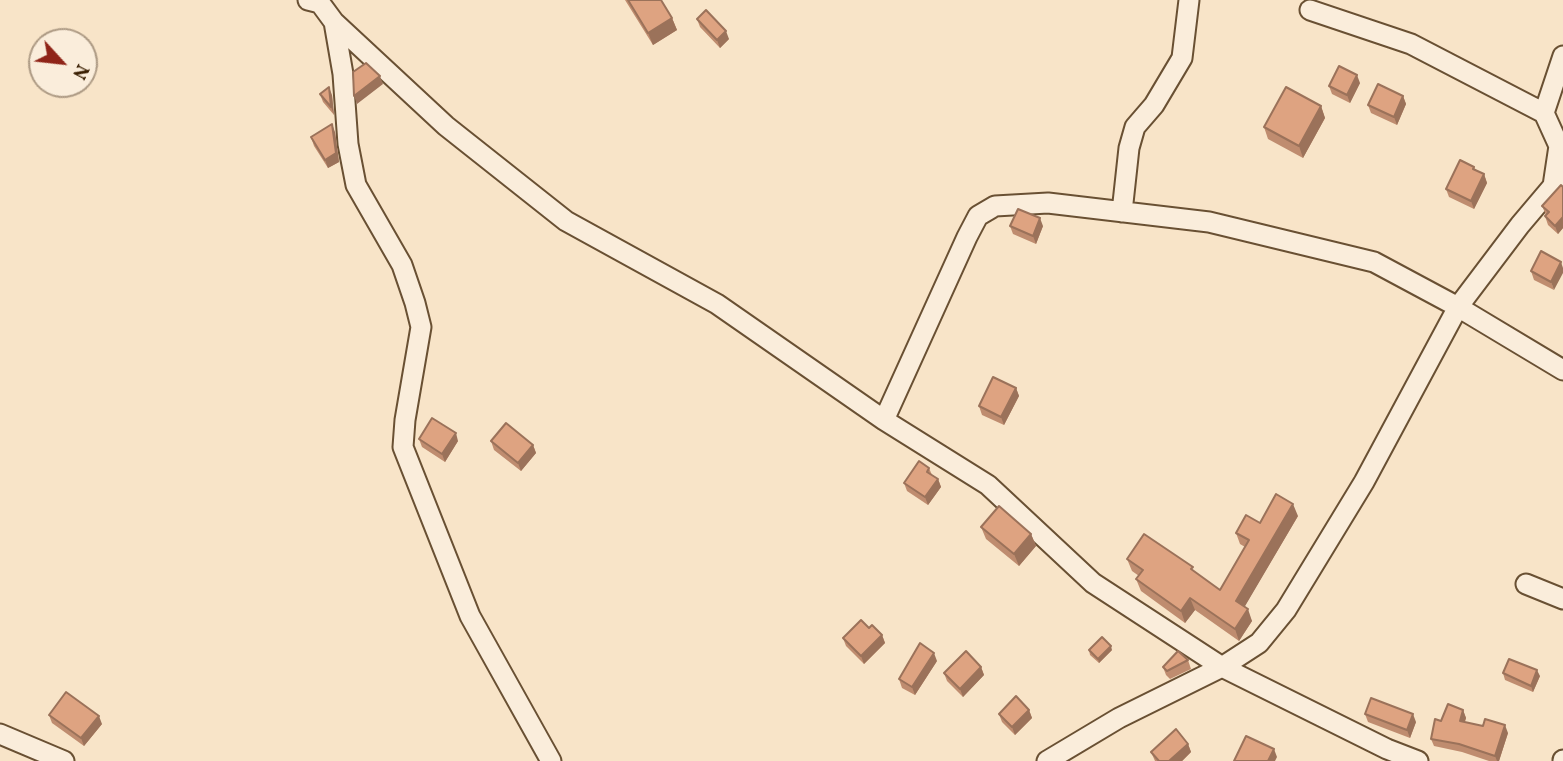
<!DOCTYPE html>
<html>
<head>
<meta charset="utf-8">
<style>
  body { margin:0 }
  #map { position:relative; width:1563px; height:761px; overflow:hidden; background:#f8e4c8; font-family:Vollkorn,serif }
  canvas { display:block }
  .north { position:absolute; left:28px; top:28px; width:70px; height:70px; box-sizing:border-box; background:#faeddb; border:2px solid #ad9a84; border-radius:50%; rotate:117deg; font-size:19px; font-weight:700; line-height:28px; text-align:center; color:#391e01 }
  .north::after { content:''; display:block; margin:auto; width:24px; height:32px; background:#8f2418; clip-path:polygon(50% 0,100% 100%,50% 72%,0 100%) }
</style>
</head>
<body>
<div id="map">
<canvas width="1563" height="761"></canvas>
<div class="north">N</div>
</div>
<script>
const ctx = document.querySelector('canvas').getContext('2d');
ctx.lineJoin = 'round';
function stroke(path, color, width, dash) { ctx.strokeStyle = color; ctx.lineWidth = width; ctx.lineCap = dash ? 'butt' : 'round'; ctx.setLineDash(dash || []); ctx.stroke(path); }
function paint(path, color) { ctx.fillStyle = color; ctx.fill(path, 'evenodd'); }
const street = new Path2D(`
  M308 0 320 3 334 22 446 126 566 221 717 304 884 420 988 485 1093 583 1222 667 1387 749 1418 761
  M1310 10 1411 44 1544 113 1559 146 1553 186
  M334 22 343 74 348 144 356 185 402 265 415 303 421 327 405 420 403 447 470 616 551 761
  M1544 113 1563 56
  M1122 212 1129 148 1135 127 1154 105 1182 58 1189 0
  M884 420 967 237 978 216 995 206 1048 203 1209 222 1374 262 1458 307 1563 370
  M1526 584 1563 599
  M0 734 64 761
  M1047 761 1119 718 1222 667 1259 643 1286 610 1364 482 1458 307 1520 225 1553 186 1563 179
  M1563 761V760`);
const wall = new Path2D(`
  M625 0H661L672 18 677 30 653 45Z
  M697 19 729 39 720 48 700 27Z
  M1360 83 1350 103 1332 94 1329 86Z
  M320 94 332 95 334 115 323 102Z
  M1403 96 1406 104 1397 125 1371 113 1368 105Z
  M1321 106 1325 118 1303 158 1268 139 1264 127Z
  M335 132 339 162 328 168 314 146 311 137Z
  M1474 167 1475 170 1484 174 1487 183 1474 209 1449 197 1446 189Z
  M1563 187V228L1558 234 1548 225 1545 216 1546 215 1542 206Z
  M1010 226H1043L1036 244 1013 234Z
  M1541 251 1554 290 1534 280 1531 271Z
  M1016 388 1019 396 1004 425 982 415 979 406Z
  M419 439 458 441 445 462 422 447Z
  M491 441 533 445 536 453 521 471 494 450Z
  M929 468 932 475 938 479 941 487 928 505 907 491 904 483Z
  M1298 516 1244 607 1252 621 1239 641 1195 610 1185 623 1141 591 1136 579 1139 576 1132 571 1127 559 1195 572 1220 590 1245 547 1240 544 1236 533 1260 523Z
  M981 527 1031 534 1036 546 1019 566 986 539Z
  M869 628 882 635 885 643 864 664 846 646 843 638Z
  M1089 650H1112L1099 663 1090 655Z
  M1188 660 1191 669 1170 679 1166 675 1163 667Z
  M937 661 915 695 902 688 899 679Z
  M981 667 984 675 963 697 947 681 944 673Z
  M1503 673 1540 676 1533 692 1505 680Z
  M1029 710 1032 718 1015 735 1002 722 999 714Z
  M1463 710 1466 718 1465 722 1508 733 1499 761H1489L1462 752 1434 746 1431 739 1441 721Z
  M1365 714 1416 722 1410 738 1368 722Z
  M49 715 102 724 84 746 52 723Z
  M1188 744 1191 752 1182 761H1155L1151 752Z`);
const shadedWall = new Path2D(`
  M672 18 677 30 653 45 648 33Z
  M726 31 729 39 720 48 717 40Z
  M1357 75 1360 83 1350 103 1347 95Z
  M380 76 383 84 357 104 354 96Z
  M329 87 332 95 334 115 331 107Z
  M1403 96 1406 104 1397 125 1394 117Z
  M1321 106 1325 118 1303 158 1299 146Z
  M332 124 335 132 339 162 328 168 325 160Z
  M1484 174 1487 183 1474 209 1471 201Z
  M1563 217V228L1558 234 1555 226Z
  M1040 218 1043 226 1036 244 1033 236Z
  M1561 262 1563 268V273L1554 290 1551 282Z
  M1016 388 1019 396 1004 425 1001 417Z
  M456 433 458 441 445 462 442 454Z
  M533 445 536 453 521 471 518 463Z
  M938 479 941 487 928 505 925 497Z
  M1293 504 1298 516 1241 613 1236 601Z
  M1031 534 1036 546 1019 566 1014 554Z
  M1190 598 1195 610 1185 623 1181 611Z
  M1248 609 1252 621 1239 641 1235 629Z
  M882 635 885 643 864 664 861 656Z
  M1111 646 1112 650 1099 663 1098 659Z
  M934 653 937 661 915 695 912 687Z
  M981 667 984 675 963 697 960 689Z
  M1537 670 1540 676 1533 692 1531 686Z
  M1029 710 1032 718 1015 735 1012 727Z
  M1463 710 1466 718 1462 729 1460 721Z
  M1413 714 1416 722 1410 738 1407 730Z
  M99 716 102 724 84 746 81 738Z
  M1505 725 1508 733 1499 761H1497L1495 756Z
  M1188 744 1191 752 1182 761H1169Z
  M1274 749 1277 757 1275 761H1268Z`);
const building = new Path2D(`
  M628 0H661L672 18 648 33Z
  M706 10 726 31 717 40 697 19Z
  M366 63 380 76 354 96 353 72Z
  M1339 66 1357 75 1347 95 1329 86Z
  M1378 84 1403 96 1394 117 1368 105Z
  M329 87 331 107 320 94Z
  M1286 87 1321 106 1299 146 1264 127Z
  M332 124 336 153 325 160 311 137Z
  M1460 160 1474 167 1473 169 1484 174 1471 201 1446 189Z
  M1561 185 1563 187V217L1555 226 1545 216 1549 212 1542 206Z
  M1018 209 1040 218 1033 236 1010 226Z
  M1541 251 1561 262 1551 282 1531 271Z
  M993 377 1016 388 1001 417 979 406Z
  M432 418 456 433 442 454 419 439Z
  M506 423 533 445 518 463 491 441Z
  M919 461 929 468 927 472 938 479 925 497 904 483Z
  M1276 494 1293 504 1236 601 1248 609 1235 629 1190 598 1181 611 1136 579 1143 570 1127 559 1144 534 1193 567 1191 569 1220 590 1249 540 1236 533 1246 515 1260 523Z
  M999 506 1031 534 1014 554 981 527Z
  M861 620 869 628 872 625 882 635 861 656 843 638Z
  M1102 637 1111 646 1098 659 1089 650Z
  M920 643 934 653 912 687 899 679Z
  M966 651 981 667 960 689 944 673Z
  M1178 651 1188 660 1167 671 1163 667Z
  M1509 659 1537 670 1531 686 1503 673Z
  M66 692 99 716 81 738 49 715Z
  M1016 696 1029 710 1012 727 999 714Z
  M1371 698 1413 714 1407 730 1365 714Z
  M1448 704 1463 710 1460 721 1483 726 1485 719 1505 725 1495 756 1459 744 1431 739 1435 719 1441 721Z
  M1176 729 1188 744 1169 761H1159L1151 752Z
  M1246 736 1274 749 1268 761H1234Z`);
stroke(street, '#695033', 23);
stroke(street, '#faeddb', 19);
paint(wall, '#bf8c6f');
paint(shadedWall, '#9b725a');
paint(building, '#dea381');
stroke(building, '#9b725a', 2);
</script>
</body>
</html>
